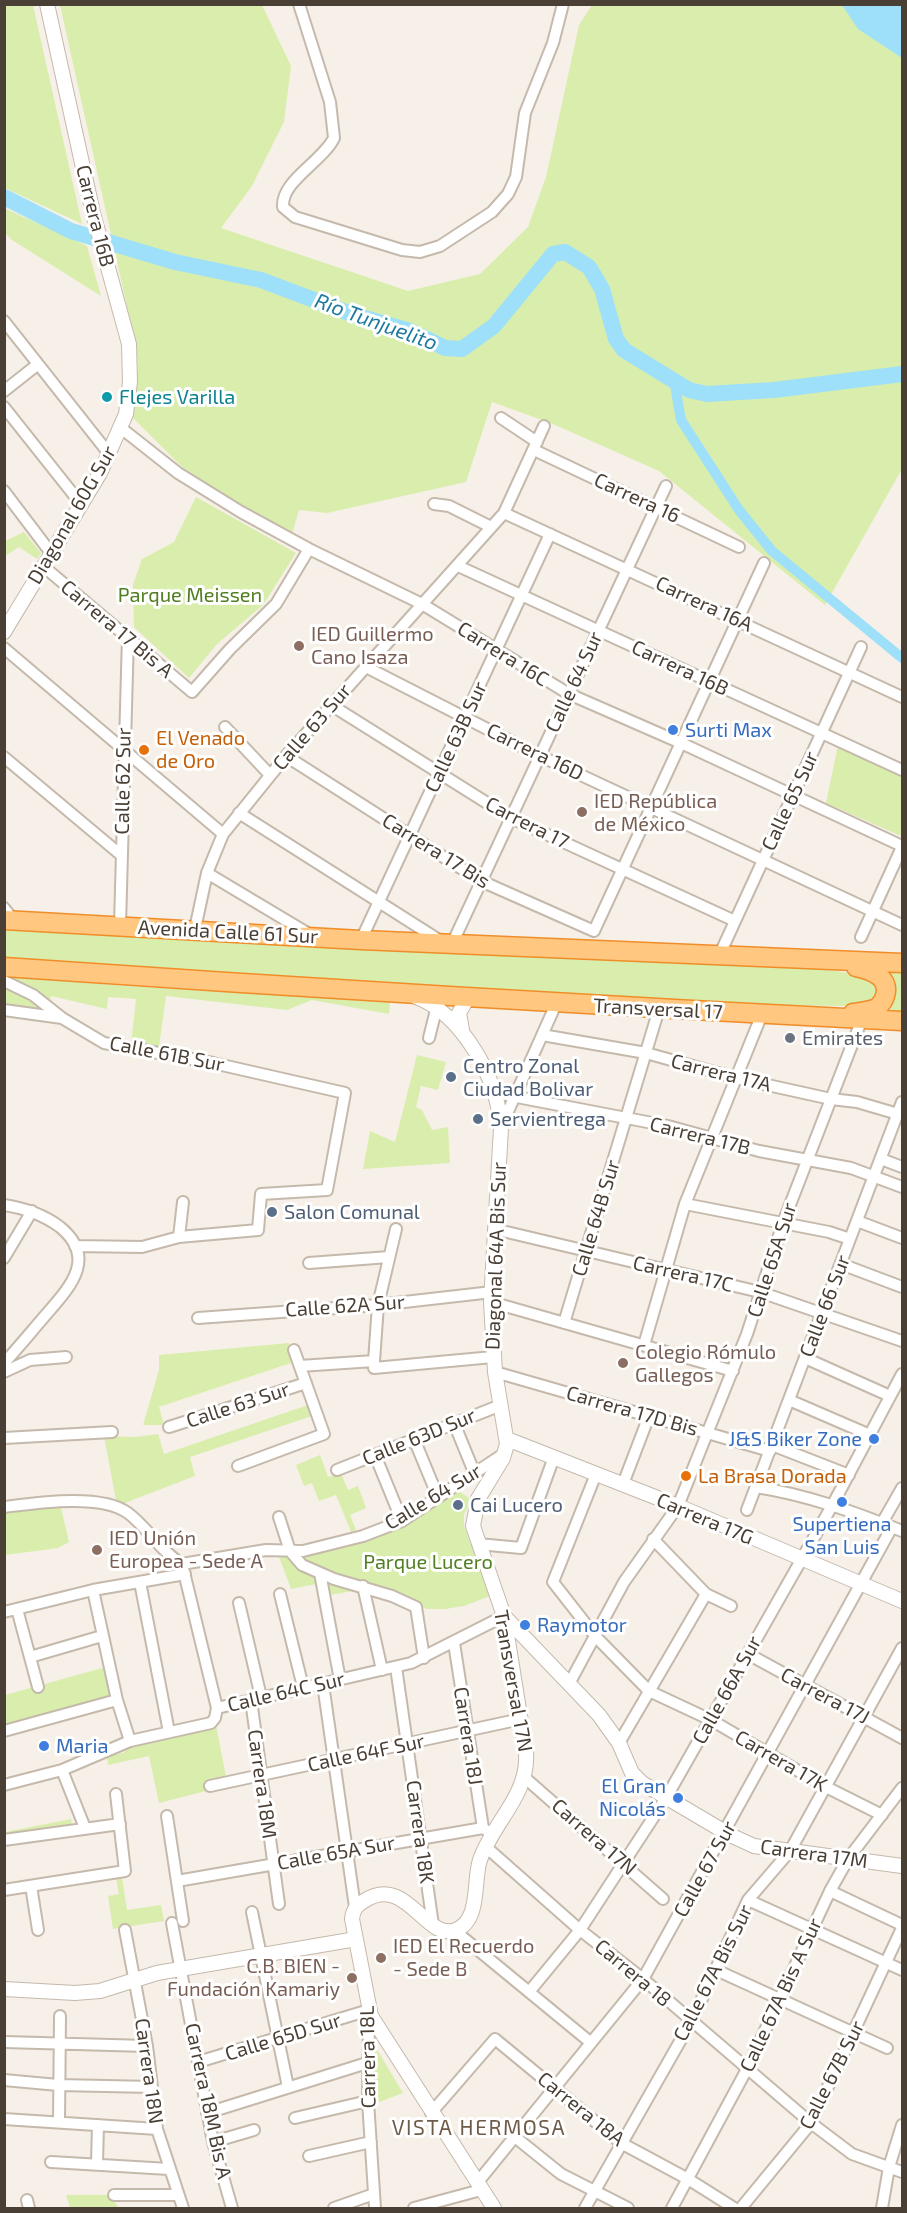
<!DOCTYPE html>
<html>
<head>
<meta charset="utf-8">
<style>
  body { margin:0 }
  #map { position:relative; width:907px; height:2213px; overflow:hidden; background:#f6f0e8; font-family:"Exo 2",sans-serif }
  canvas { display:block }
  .frame { position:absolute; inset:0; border:6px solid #4a3f35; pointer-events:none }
</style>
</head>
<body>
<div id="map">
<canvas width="907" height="2213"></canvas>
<div class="frame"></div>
</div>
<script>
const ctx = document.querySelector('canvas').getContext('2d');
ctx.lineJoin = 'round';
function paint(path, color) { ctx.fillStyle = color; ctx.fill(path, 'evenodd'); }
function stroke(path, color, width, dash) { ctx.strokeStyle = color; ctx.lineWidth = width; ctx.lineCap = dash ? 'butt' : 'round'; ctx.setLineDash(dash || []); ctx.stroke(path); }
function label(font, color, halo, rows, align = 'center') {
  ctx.font = font + ' "Exo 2",sans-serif'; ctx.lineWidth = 6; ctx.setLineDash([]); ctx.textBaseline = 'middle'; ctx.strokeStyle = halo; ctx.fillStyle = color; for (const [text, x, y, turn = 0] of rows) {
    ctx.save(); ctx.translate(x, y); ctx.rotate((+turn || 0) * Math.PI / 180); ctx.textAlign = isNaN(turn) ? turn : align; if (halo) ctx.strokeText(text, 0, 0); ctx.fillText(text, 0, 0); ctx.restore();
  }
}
const green = new Path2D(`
  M4 5H33L82 224 5 188Z
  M60 5H262L291 66 284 122 252 186 221 228 408 291 480 274 528 227 546 177 579 25 592 5H902V469L825 605 659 471 553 424 492 402 466 482 327 513 299 510 292 534 224 495 181 466 133 418 138 364 134 338Z
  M4 208 87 246 101 296 12 240 5 233Z
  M196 497 296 553 263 605 217 644 189 678 134 627 133 585 142 559 174 542Z
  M24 532 41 553 37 559 19 547 5 556V541Z
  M838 745 902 774 901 836 826 803Z
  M4 927 798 965 861 975 874 980 878 990 875 1000 853 1006 705 1005 5 960Z
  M885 968 902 969V1014L888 1013C899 996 897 983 885 968Z
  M4 975 124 986 390 1001 389 1014 312 1000 287 1010 166 996 159 1047 131 1044 136 999 108 997 107 1009 51 996 50 1001 36 992 5 978Z
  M5 987 29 998 51 1015 5 1008Z
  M417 1055 446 1062 438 1090 421 1086 416 1107 422 1110 432 1130 448 1127 450 1163 363 1169 370 1131 395 1142Z
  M289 1343 294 1362 159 1407 164 1425H143L159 1370V1355Z
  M308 1405 312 1416 190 1457 195 1476 117 1506 104 1436 136 1437 158 1434 164 1454Z
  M320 1455 328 1477 341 1473 348 1490 358 1486 366 1508 350 1515 356 1530 351 1532 336 1495 319 1501 312 1483 304 1486 296 1465Z
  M456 1489 472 1500 464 1514V1526L490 1596 464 1606 445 1609H427L365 1589 324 1596 321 1583 291 1589 279 1557C350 1555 400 1531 456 1489Z
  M60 1504 69 1542 58 1548 5 1555 4 1511Z
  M106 1667 113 1696 5 1726V1695Z
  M216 1725 226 1777 205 1782 206 1791 159 1803 149 1756 108 1765 107 1756 123 1753 135 1743Z
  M71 1819 72 1826 5 1836V1832Z
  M122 1877 127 1910 161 1905 164 1921 113 1929 108 1896 119 1894 116 1878Z
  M372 2041 403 2093 377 2103Z
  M66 2195H109L119 2208H70Z`);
const water = new Path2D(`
  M842 5H902V58L858 29Z`);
const canal = new Path2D(`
  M674 380 681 420 739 510 772 551 902 658`);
const river = new Path2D(`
  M4 197 71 231 175 262 261 280 354 315 410 331 445 348 462 349 494 326 553 254 565 252 589 267 602 289 616 339 624 350 689 390 707 394 774 390 902 374`);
const minor = new Path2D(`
  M299 4 330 102 334 138C322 162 281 181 283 207L295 217 402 250 420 252 440 246 492 212 508 194 516 177 525 113 553 43 563 4
  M4 321 110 455
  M4 391 37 365
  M4 407 81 504
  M501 418 537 442
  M121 428 178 473 241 512 309 549 422 604 569 694 681 743 902 846
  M534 450 739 547
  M4 491 51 553
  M434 504 449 506 491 527
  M504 513 902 697
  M43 566 192 692 230 649 276 604 309 549
  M458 566 902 770
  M4 648 223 834
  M366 667 540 756 902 925
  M331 705 511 818 735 921
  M225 727 270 775
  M286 756 481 881 594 931 764 563
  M4 757 121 855
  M239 813 442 942
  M207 873 309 934
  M4 908 14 921
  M120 925 128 636
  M195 929 207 873 223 834 286 756 504 513 544 426
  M861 937 902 847
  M361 940 550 534
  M452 944 666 486
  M719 956 861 647
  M4 981 33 995 62 1018 104 1043 213 1063 345 1093 327 1190 261 1194 258 1230 179 1237 142 1247 75 1246
  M4 1010 62 1018
  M542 1035 646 1053 736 1078 831 1099 857 1102 898 1114
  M429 1038 437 1006
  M496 1093 668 1126 759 1151 851 1168 902 1187
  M501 1127 556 1004
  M881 1159 902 1167
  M685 1204 829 1232 850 1239
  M4 1205C24 1208 44 1215 60 1227 99 1259 68 1289 44 1317 31 1332 18 1348 4 1363
  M857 1221 902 1238
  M494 1229 760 1292 902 1341
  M179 1237 183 1202
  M4 1258 32 1211
  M309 1263 389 1257
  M841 1264 902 1287
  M491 1302 733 1371
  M198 1318 378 1305 492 1292
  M564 1323 659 1009
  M644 1345 685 1204 762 1014
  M805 1358 890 1396
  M300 1366 374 1361 378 1305 396 1229
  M374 1368 493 1357
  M4 1372 30 1360 66 1357
  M495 1372 770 1451
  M789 1400 870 1435
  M454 1423 474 1472
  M169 1427 306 1383
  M4 1438 112 1432
  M414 1439 438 1497
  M772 1445 849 1475
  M375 1455 402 1521
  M238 1466 324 1434 294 1350
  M337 1470 501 1405
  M596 1474 553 1582 596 1637 649 1691 711 1720 824 1786 882 1815
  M623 1484 649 1416
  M756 1487C808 1495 854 1512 902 1531
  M4 1507C36 1503 101 1493 128 1513 148 1528 160 1551 182 1564L217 1708 215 1718 211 1723 130 1741 62 1770 4 1785
  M747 1510 902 1102
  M279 1517 290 1551 302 1565 334 1579 392 1596 416 1607 424 1658
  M882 1523 902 1488
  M653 1539 706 1594 731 1606
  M478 1544 521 1548 554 1457
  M182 1564 266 1550 303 1551 363 1536 402 1521 505 1453
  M320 1573 340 1680
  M140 1582 169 1732
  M363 1586 382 1670
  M93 1590 117 1700 130 1741
  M280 1594 303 1687
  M239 1603 261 1697
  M17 1609 38 1687
  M4 1612 93 1590 185 1574
  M454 1643 483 1828
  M748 1654 902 1738
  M30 1657 102 1636
  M396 1667 433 1925
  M323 1684 355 1907
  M569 1684 624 1582 678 1506 747 1334 783 1223 862 1019
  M251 1700 279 1904
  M217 1708 411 1663 504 1616
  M4 1731 117 1700
  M619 1743 706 1594
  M62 1770 85 1828
  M524 1777 663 1899
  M210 1786 521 1719
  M167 1816 183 1921
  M4 1840 120 1824
  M486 1847 580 1930 643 1979 811 2123 852 2154 902 2172
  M177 1881 483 1828 493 1835
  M31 1886 38 1930
  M4 1890 125 1871 116 1794
  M830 1891 902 1925
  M748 1900 902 1970
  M252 1912 288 2087
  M172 1923 213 2142 232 2208
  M125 1930 147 2046 157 2129 183 2208
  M455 1931 590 2042
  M716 1970 887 2048
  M529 1992 580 1930 666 1798 833 1504 902 1374
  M4 2042 147 2046
  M198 2062 369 2010 368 2101 375 2208
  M4 2080 58 2085 152 2087
  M207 2113 367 2063
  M431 2113 495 2039 621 2143 688 2179 734 2208
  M295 2118 368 2101
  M4 2119 157 2129
  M59 2121 60 2016
  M515 2137 561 2174 628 2208
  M213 2142 254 2130
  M309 2156 371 2142
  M51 2162 169 2169
  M97 2163 98 2125
  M477 2183 643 1979 892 1527
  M114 2195H178
  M27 2200 29 2208
  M334 2208 374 2194
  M414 2208 481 2190
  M585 2208 691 2022 748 1900 790 1851 902 1648
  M672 2208 747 2069 830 1891 848 1859 902 1788
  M741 2208 811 2123 902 1928
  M882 2208 889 2167 902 2125`);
const tertiary = new Path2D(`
  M4 632 100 473 126 414 130 382 129 344 93 213 47 4
  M416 997C462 1014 499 1080 501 1128L491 1302 495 1372 507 1444 503 1458 478 1499 473 1526 504 1616 526 1753C529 1795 493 1822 480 1860 473 1880 481 1920 456 1930 425 1942 407 1873 364 1901 356 1905 353 1910 352 1919L371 2016 494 2208
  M462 1030 459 1013 467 999
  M507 1439 678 1506 902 1601
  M504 1616 599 1715 619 1743 632 1773 642 1783 730 1835 754 1846 902 1866
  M4 1989 75 1993 100 1991 157 1973 356 1939`);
const trunk = new Path2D(`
  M4 920 361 940 902 963
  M4 967C304 988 603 1006 902 1021
  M853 1013C860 1012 870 1011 877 1008 880 1005 884 1000 885 996 891 977 870 970 856 967`);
const markers = [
  [107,397,6,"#0f9aa8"],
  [299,646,6,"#8d6e63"],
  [673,730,6,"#3f7fe0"],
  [144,750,6,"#e8710a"],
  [582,812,6,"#8d6e63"],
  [790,1038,6,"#6b7280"],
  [451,1077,6,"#5c6f8a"],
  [478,1119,6,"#5c6f8a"],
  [272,1212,6,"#5c6f8a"],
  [623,1363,6,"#8d6e63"],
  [874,1439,6,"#3f7fe0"],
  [686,1476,6,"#e8710a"],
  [842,1502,6,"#3f7fe0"],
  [458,1505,6,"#5c6f8a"],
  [97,1550,6,"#8d6e63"],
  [525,1625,6,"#3f7fe0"],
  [44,1746,6,"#3f7fe0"],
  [678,1798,6,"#3f7fe0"],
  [381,1958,6,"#8d6e63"],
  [352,1978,6,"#8d6e63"]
];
const streetNames = [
  ["Carrera 16B",95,216,76],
  ["Carrera 16",637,498,25],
  ["Diagonal 60G Sur",72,515,-60],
  ["Carrera 16A",704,604,25],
  ["Carrera 17 Bis A",117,629,40],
  ["Carrera 16C",503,654,32],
  ["Carrera 16B",680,668,25],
  ["Calle 64 Sur",574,682,-65],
  ["Calle 63 Sur",312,727,-49],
  ["Calle 63B Sur",456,737,-65],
  ["Carrera 16D",535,752,26],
  ["Calle 62 Sur",123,781,-89],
  ["Calle 65 Sur",790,801,-65],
  ["Carrera 17",527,823,27],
  ["Carrera 17 Bis",436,851,32],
  ["Avenida Calle 61 Sur",228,932,3],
  ["Transversal 17",658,1009,3],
  ["Calle 61B Sur",167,1054,11],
  ["Carrera 17A",721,1073,14],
  ["Carrera 17B",700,1136,14],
  ["Calle 64B Sur",596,1218,-73],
  ["Diagonal 64A Bis Sur",496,1256,-88],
  ["Calle 65A Sur",772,1260,-72],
  ["Carrera 17C",683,1274,13],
  ["Calle 62A Sur",345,1306,-4],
  ["Calle 66 Sur",825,1306,-69],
  ["Calle 63 Sur",238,1405,-18],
  ["Carrera 17D Bis",632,1411,16],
  ["Calle 63D Sur",419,1437,-22],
  ["Calle 64 Sur",433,1497,-31],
  ["Carrera 17G",705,1519,23],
  ["Transversal 17N",513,1681,80],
  ["Calle 66A Sur",727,1690,-61],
  ["Calle 64C Sur",286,1692,-13],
  ["Carrera 17J",825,1696,28],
  ["Carrera 18J",468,1736,81],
  ["Calle 64F Sur",366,1753,-12],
  ["Carrera 17K",781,1761,30],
  ["Carrera 18M",262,1784,82],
  ["Carrera 18K",420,1832,82],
  ["Carrera 17N",594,1837,41],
  ["Calle 65A Sur",336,1853,-10],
  ["Carrera 17M",814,1854,8],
  ["Calle 67 Sur",705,1869,-61],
  ["Carrera 18",633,1973,40],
  ["Calle 67A Bis Sur",713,1973,-63],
  ["Calle 67A Bis A Sur",781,1995,-65],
  ["Calle 65D Sur",283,2037,-17],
  ["Carrera 18L",368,2057,-91],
  ["Carrera 18N",149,2071,82],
  ["Calle 67B Sur",832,2075,-63],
  ["Carrera 18M Bis A",208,2101,78],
  ["Carrera 18A",581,2109,39]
];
const cultureNames = [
  ["Flejes Varilla",119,397]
];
const parkNames = [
  ["Parque Meissen",190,595],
  ["Parque Lucero",428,1562]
];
const educationNames = [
  ["IED Guillermo",311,634],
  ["Cano Isaza",311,657],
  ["IED República",594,801],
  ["de México",594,824],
  ["Colegio Rómulo",635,1352],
  ["Gallegos",635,1375],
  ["IED Unión",109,1538],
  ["Europea - Sede A",109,1561],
  ["IED El Recuerdo",393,1946],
  ["- Sede B",393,1969],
  ["C.B. BIEN -",340,1966,"right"],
  ["Fundación Kamariy",340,1989,"right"]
];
const shopNames = [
  ["Surti Max",685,730],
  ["J&S Biker Zone",862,1439,"right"],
  ["Supertiena",842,1524,"center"],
  ["San Luis",842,1547,"center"],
  ["Raymotor",537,1625],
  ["Maria",56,1746],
  ["El Gran",666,1786,"right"],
  ["Nicolás",666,1809,"right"]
];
const foodNames = [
  ["El Venado",156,738],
  ["de Oro",156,761],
  ["La Brasa Dorada",698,1476]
];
const worshipNames = [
  ["Emirates",802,1038]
];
const serviceNames = [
  ["Centro Zonal",463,1066],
  ["Ciudad Bolivar",463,1089],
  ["Servientrega",490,1119],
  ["Salon Comunal",284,1212],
  ["Cai Lucero",470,1505]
];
const waterNames = [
  ["Río Tunjuelito",376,322,20]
];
const neighbourhoodNames = [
  ["VISTA HERMOSA",479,2128]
];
paint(green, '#d9eeac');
paint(water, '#9edff9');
stroke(canal, '#9edff9', 10);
stroke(river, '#9edff9', 16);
stroke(minor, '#c5b9ac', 14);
stroke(tertiary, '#c5b9ac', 16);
stroke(trunk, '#f08d28', 21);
stroke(minor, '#fff', 10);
stroke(tertiary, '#fff', 14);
stroke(trunk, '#ffc780', 18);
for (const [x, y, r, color] of markers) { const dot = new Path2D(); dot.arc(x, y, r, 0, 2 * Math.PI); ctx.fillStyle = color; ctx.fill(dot); stroke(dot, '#fff', 2); }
label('20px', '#4a3f35', '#fff', streetNames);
label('20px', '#0d838f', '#fff', cultureNames, 'left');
label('20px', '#507e20', '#fff', parkNames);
label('20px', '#785e54', '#fff', educationNames, 'left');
label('20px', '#366cbe', '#fff', shopNames, 'left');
label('20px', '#c56008', '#fff', foodNames, 'left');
label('20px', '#5b616d', '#fff', worshipNames, 'left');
label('20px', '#4e5e75', '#fff', serviceNames, 'left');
label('italic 21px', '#1e7aa0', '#fff', waterNames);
ctx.letterSpacing = '1.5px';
label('21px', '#6e5c4b', '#fff', neighbourhoodNames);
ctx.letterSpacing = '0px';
</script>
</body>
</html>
